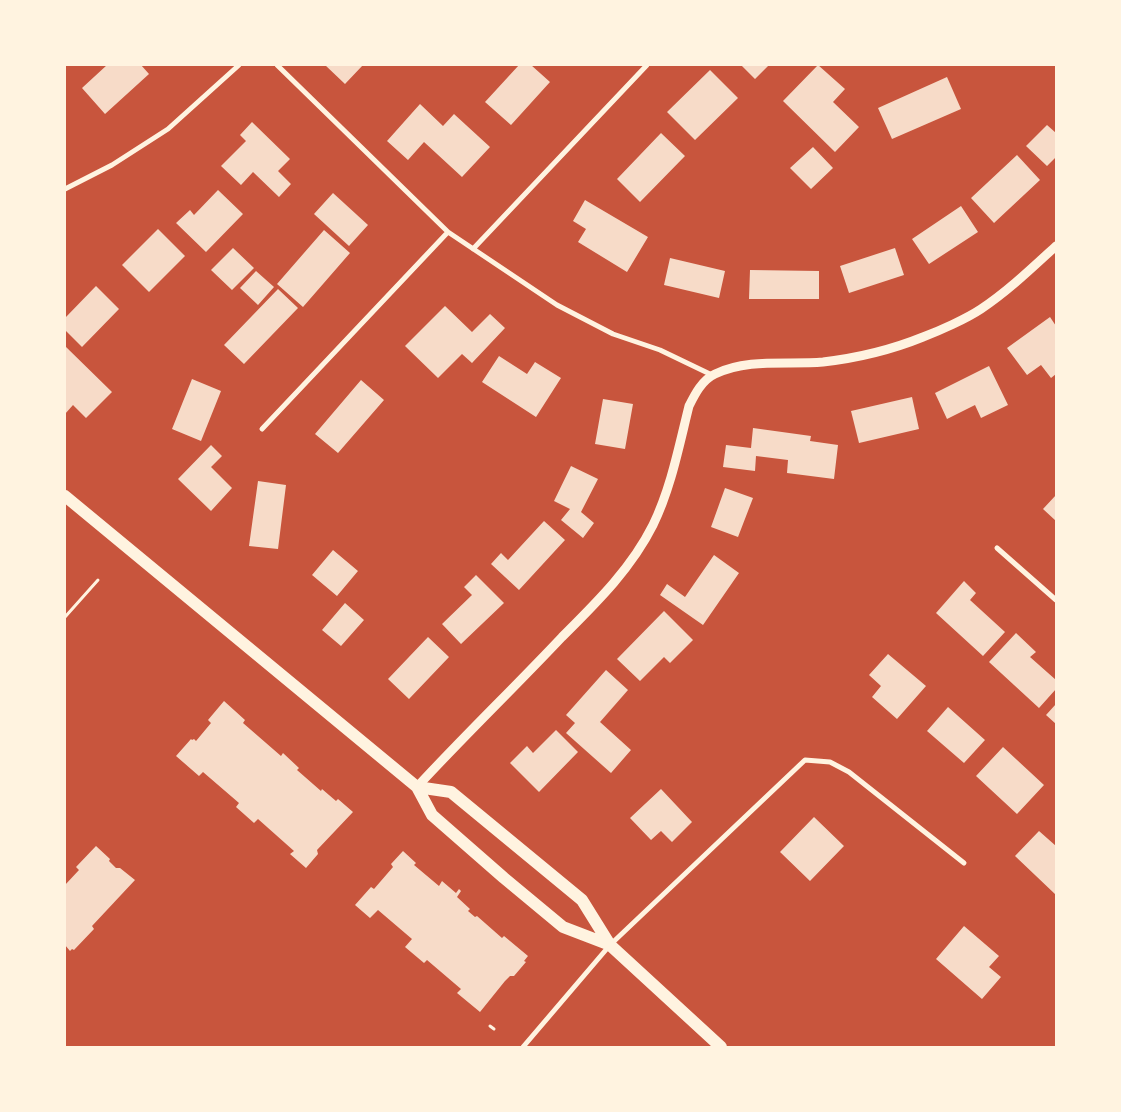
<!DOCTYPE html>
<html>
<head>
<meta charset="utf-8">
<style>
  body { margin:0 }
  #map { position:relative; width:1121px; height:1112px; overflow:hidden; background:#c8553d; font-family:Karla,sans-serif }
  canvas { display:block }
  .frame { position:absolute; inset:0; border:66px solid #fff3e0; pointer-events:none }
</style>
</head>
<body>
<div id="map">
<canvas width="1121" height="1112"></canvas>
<div class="frame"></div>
</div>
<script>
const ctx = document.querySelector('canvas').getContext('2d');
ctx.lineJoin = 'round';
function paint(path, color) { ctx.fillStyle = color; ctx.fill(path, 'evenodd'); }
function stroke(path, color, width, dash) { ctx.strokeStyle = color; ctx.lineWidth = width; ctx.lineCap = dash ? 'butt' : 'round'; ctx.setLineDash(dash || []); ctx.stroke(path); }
const building = new Path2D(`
  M107 65H141L149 74 105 114 82 88Z
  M325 65H363L345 84Z
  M519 65H531L550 82 511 125 485 102Z
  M741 65H769L755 79Z
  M818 65 845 89 833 102 859 127 835 152 783 101Z
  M710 70 738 98 695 140 667 112Z
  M947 77 961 109 892 139 878 108Z
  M420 104 443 126 454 114 490 147 462 177 424 142 408 160 387 141Z
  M252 122 290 159 278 171 291 184 279 197 253 172 241 185 221 166 246 141 240 135Z
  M1047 125 1056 133V157L1047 166 1026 146Z
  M661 133 685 156 640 202 617 179Z
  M813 147 833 168 811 189 790 168Z
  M1017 155 1040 180 994 223 971 198Z
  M218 190 243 214 206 252 176 223 190 210 194 215Z
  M333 193 368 225 349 246 314 214Z
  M585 200 648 237 627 272 578 242 586 229 573 221Z
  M961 206 978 232 929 264 912 239Z
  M158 229 185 256 149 292 122 265Z
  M324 230 350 253 303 307 277 284Z
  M233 248 254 268 232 290 211 270Z
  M895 248 904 275 849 293 840 266Z
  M670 258 725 271 719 298 664 285Z
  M750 270 819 271V299H749Z
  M256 271 274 287 258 305 240 288Z
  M96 286 119 309 82 347 65 330V318Z
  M278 289 298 308 244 364 224 345Z
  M445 306 472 332 490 314 505 328 472 363 462 354 438 378 405 346Z
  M1050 317 1056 326V374L1051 378 1041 365 1027 375 1007 348Z
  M65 346 112 392 86 418 73 405 65 414Z
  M499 356 527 374 535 362 561 378 536 417 482 382Z
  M989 366 1008 405 981 418 975 405 947 419 935 393Z
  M192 379 221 391 201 441 172 429Z
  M361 380 384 400 338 453 315 434Z
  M912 397 919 429 859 443 851 411Z
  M603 399 633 404 625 449 595 444Z
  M753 428 811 436 810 441 838 445 834 479 787 473 788 460 756 456 755 471 723 467 726 445 751 448Z
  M211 445 222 456 211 467 232 488 211 511 178 479Z
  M571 466 598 479 581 512 594 523 583 538 561 520 570 509 554 501Z
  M258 481 286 485 278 549 249 546Z
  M725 488 753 498 738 537 711 527Z
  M1056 495V521L1043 509Z
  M544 521 565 540 519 590 491 564 501 553 508 560Z
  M333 550 358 571 337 596 312 575Z
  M714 555 739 573 703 625 660 595 667 584 685 597Z
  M476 575 504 603 461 644 442 624 472 595 464 587Z
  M964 581 976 593 970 600 1005 632 983 656 936 613Z
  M345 603 364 620 341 646 322 630Z
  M664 611 693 640 670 663 664 657 640 681 617 659Z
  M1016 633 1036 652 1030 657 1056 680V689L1039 708 989 662Z
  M428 637 449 657 409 699 388 679Z
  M888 654 926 686 897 719 872 697 881 686 869 675Z
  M606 670 628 690 600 722 631 750 611 773 566 733 575 723 566 715Z
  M224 701 245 720 243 723 281 756 283 753 299 768 297 770 321 791 322 789 336 801 338 799 353 812 317 850 318 854 306 868 290 854 294 851 258 819 254 823 236 807 239 803 203 772 199 776 176 756 191 739 192 740 194 739 196 741 211 723 208 720Z
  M1056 704V724L1046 715Z
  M948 707 985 740 964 763 927 731Z
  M556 730 578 752 539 792 510 763 527 746 533 753Z
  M1003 747 1044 785 1017 814 976 776Z
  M661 789 692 822 672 842 661 831 651 840 630 818Z
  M814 817 844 846 810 881 780 852Z
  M1039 831 1056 846V895L1015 856Z
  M96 846 110 859 109 861 116 868H120L135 880 92 926 94 929 74 950 72 949 70 951 65 945V885L79 870 76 867Z
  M403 851 416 863 414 865 439 886 442 881 456 893 459 889 461 891 457 897 470 909 468 911 475 917 477 916 502 938 504 936 528 956 524 961 526 962 514 976H510L505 981 480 1012 457 993 461 989 427 960 424 963 405 947 412 939 378 910 370 918 355 905 371 887 374 889 393 867 391 864Z
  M964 926 999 956 989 967 1001 977 982 999 936 959Z`);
const path = new Path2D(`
  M65 617 98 580
  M490 1026 494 1029`);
const minor = new Path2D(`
  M277 65 448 232 557 305 613 334 660 350 712 375
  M65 189 112 165 168 129 239 65
  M473 249 647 65
  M262 429 448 232
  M997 548 1056 600
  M523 1047 610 945 805 760 830 762 849 772 964 863`);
const tertiary = new Path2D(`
  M417 787C464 736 514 688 562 637 596 603 631 569 653 525 671 488 679 446 689 406 695 394 702 380 715 374 748 358 787 365 823 362 857 358 891 350 923 337 939 331 966 319 981 309 1008 291 1032 268 1056 246`);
const primary = new Path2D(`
  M65 496 417 787 432 815 504 878 563 927 610 945
  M417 787 451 792 582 900 610 945 721 1047`);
paint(building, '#f7dbc8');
stroke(path, '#fff3e0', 3);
stroke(minor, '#fff3e0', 5);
stroke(tertiary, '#fff3e0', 9);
stroke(primary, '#fff3e0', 12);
</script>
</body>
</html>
